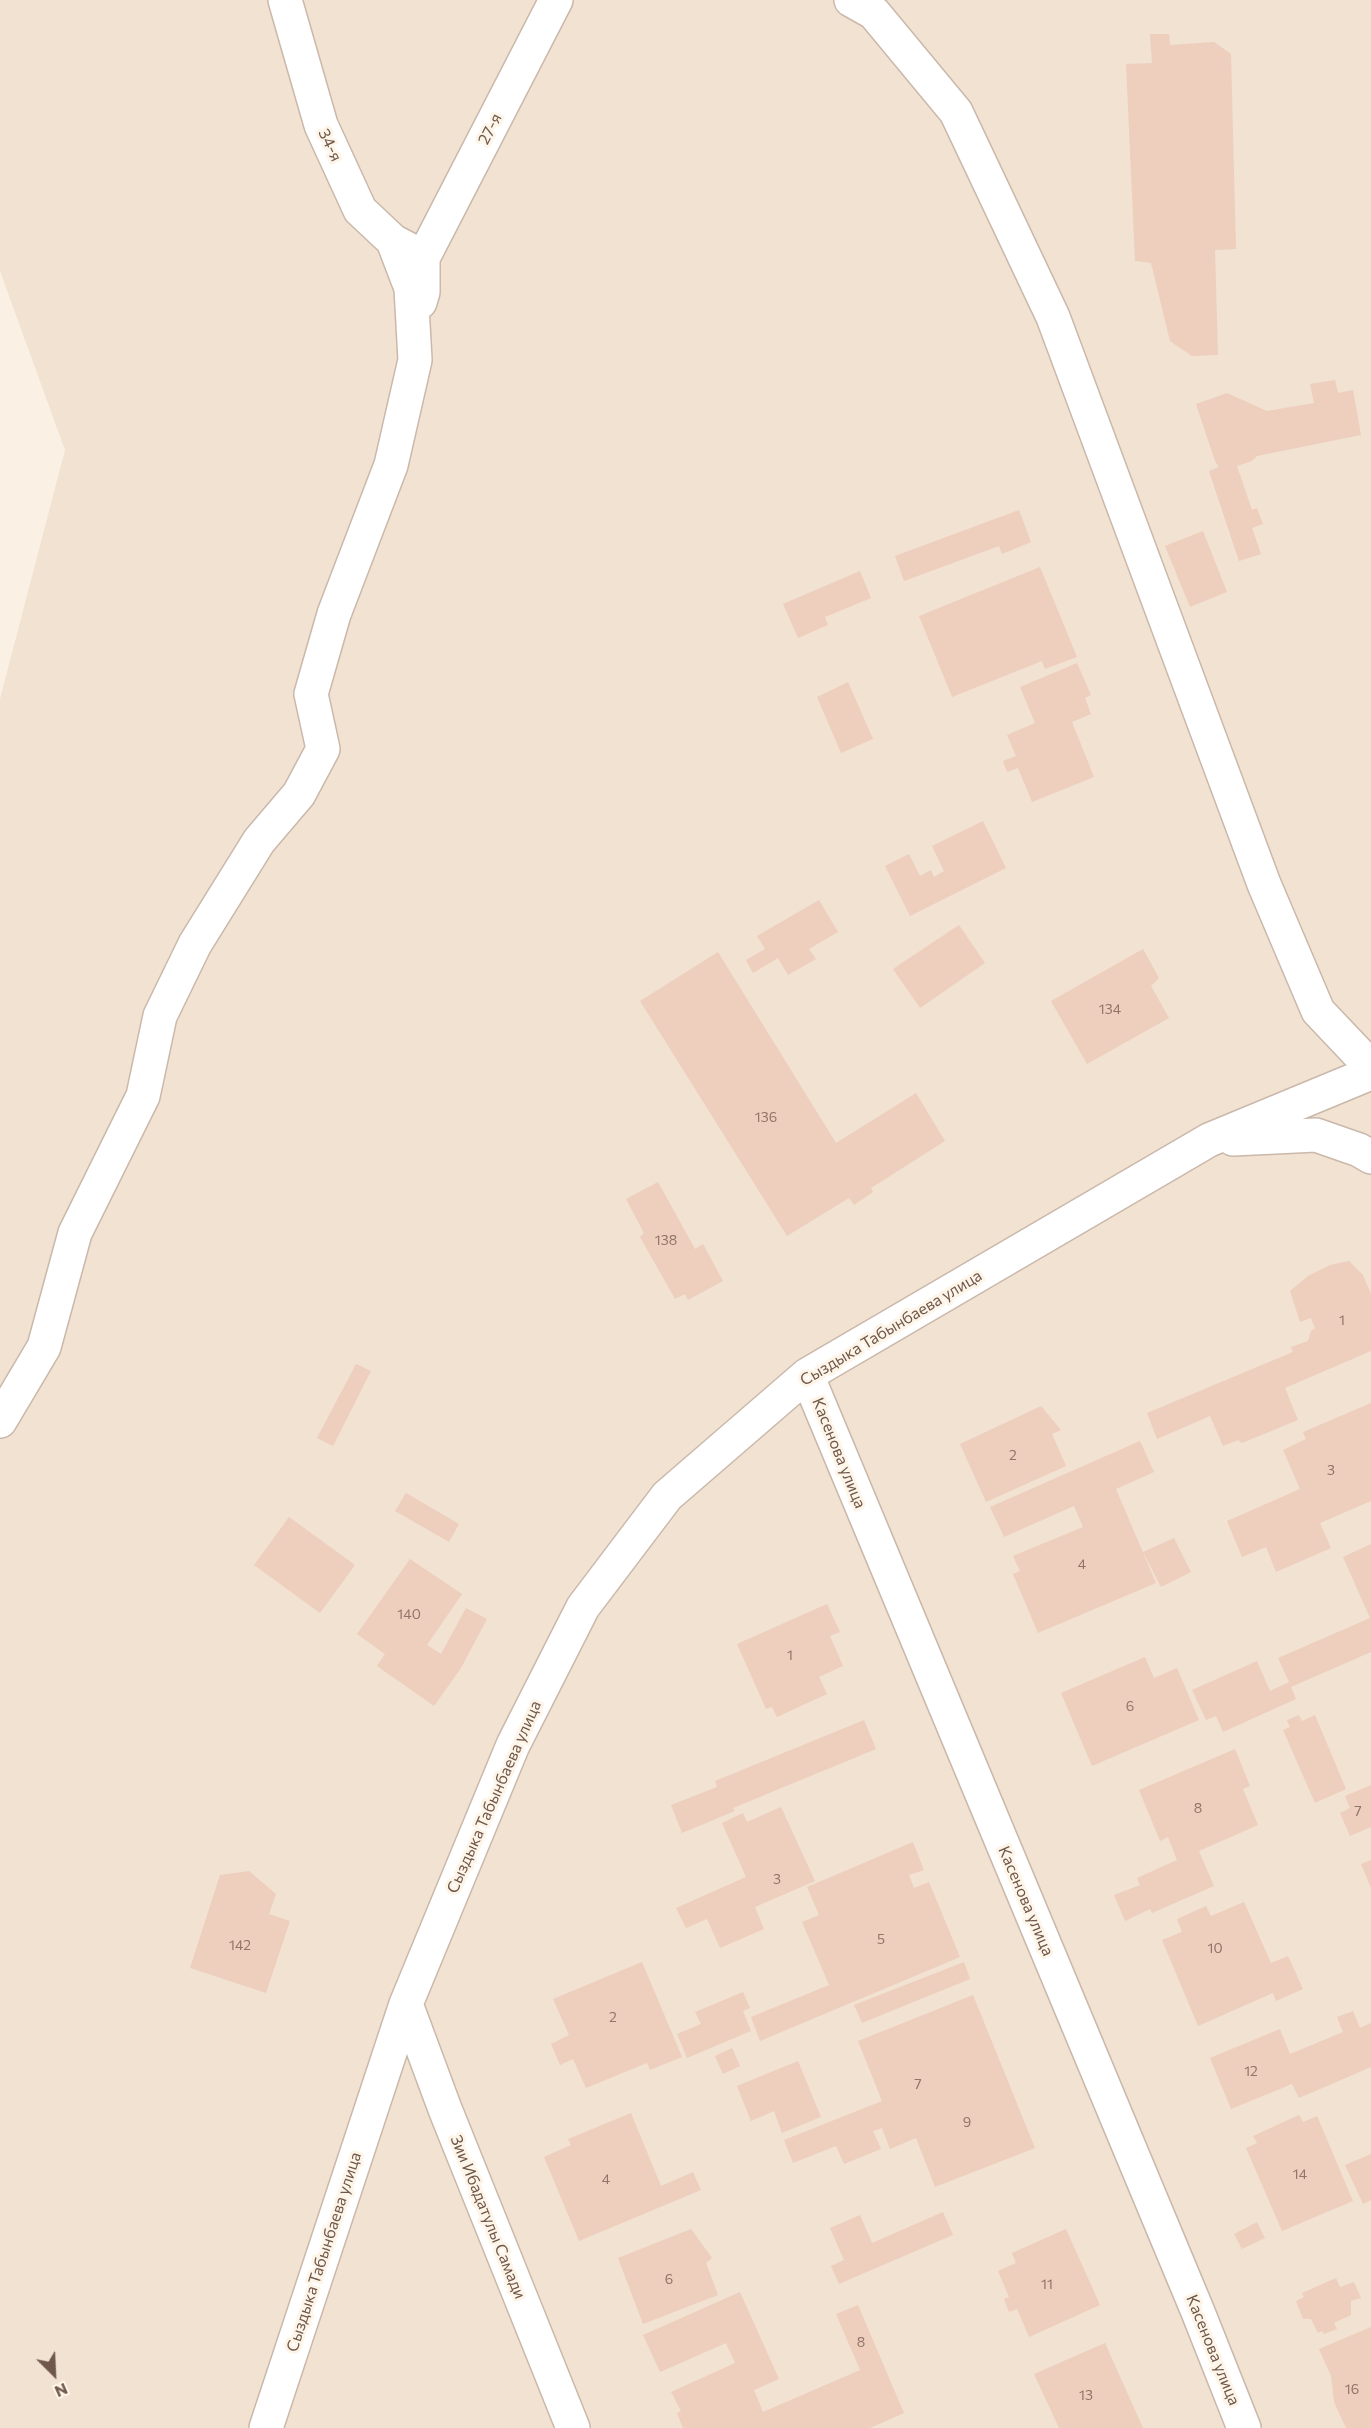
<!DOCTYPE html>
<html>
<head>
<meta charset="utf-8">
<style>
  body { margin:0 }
  #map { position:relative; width:1371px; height:2428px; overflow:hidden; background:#faf0e3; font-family:Commissioner,sans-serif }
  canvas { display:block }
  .north { position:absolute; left:24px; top:2344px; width:60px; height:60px; -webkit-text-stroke:4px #fef5e9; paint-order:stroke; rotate:156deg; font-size:16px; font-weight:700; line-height:24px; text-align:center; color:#70574b }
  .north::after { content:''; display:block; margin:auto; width:21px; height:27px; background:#70574b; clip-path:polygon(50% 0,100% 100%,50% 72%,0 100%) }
</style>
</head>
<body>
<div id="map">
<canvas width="1371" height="2428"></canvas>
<div class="north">N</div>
</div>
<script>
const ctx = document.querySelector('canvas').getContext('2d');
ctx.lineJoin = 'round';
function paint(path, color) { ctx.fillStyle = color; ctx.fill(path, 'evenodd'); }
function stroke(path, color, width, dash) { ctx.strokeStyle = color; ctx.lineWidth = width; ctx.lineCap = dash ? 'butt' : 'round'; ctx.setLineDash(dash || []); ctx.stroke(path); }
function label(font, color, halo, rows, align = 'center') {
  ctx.font = font + ' Commissioner,sans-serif'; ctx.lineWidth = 6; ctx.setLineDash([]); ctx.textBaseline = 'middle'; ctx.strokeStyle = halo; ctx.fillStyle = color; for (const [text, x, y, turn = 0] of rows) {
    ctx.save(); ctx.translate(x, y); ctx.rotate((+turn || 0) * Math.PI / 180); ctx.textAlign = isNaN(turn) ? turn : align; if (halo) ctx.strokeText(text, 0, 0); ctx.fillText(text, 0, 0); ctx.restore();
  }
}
const residential = new Path2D(`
  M0 0H1371V2428H0V699L65 450 0 271Z`);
const building = new Path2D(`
  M1150 34H1169L1170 45 1214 42 1231 54 1236 249 1215 250 1218 355 1192 356 1170 341 1151 263 1135 261 1126 64 1152 63Z
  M1335 380 1338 393 1353 390 1361 435 1257 456 1252 461 1237 466 1252 510 1257 508 1263 524 1252 528 1261 554 1239 561 1209 471 1219 467 1215 461 1196 404 1227 393 1267 411 1314 403 1310 384Z
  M1019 510 1031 542 1002 554 999 546 904 581 895 556Z
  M1203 531 1227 592 1190 607 1165 546Z
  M1040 567 1077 657 1045 669 1042 661 952 697 919 616Z
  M860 571 871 598 825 617 828 625 798 638 783 604Z
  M1077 663 1091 695 1085 698 1091 714 1072 722 1094 777 1032 802 1018 768 1007 772 1003 761 1016 756 1007 735 1035 723 1020 687Z
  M848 682 873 739 841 753 817 697Z
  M983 821 1006 868 910 916 885 866 909 854 920 876 931 870 934 877 944 871 932 846Z
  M819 900 838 932 809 949 816 959 788 975 778 958 753 973 746 960 765 949 757 936Z
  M959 925 985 963 920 1008 893 969Z
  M1143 949 1159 978 1151 986 1169 1018 1087 1064 1051 1001Z
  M718 952 836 1143 916 1093 945 1141 871 1188 873 1192 854 1205 849 1198 787 1236 640 1001Z
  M658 1182 695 1249 703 1244 723 1281 688 1300 685 1294 675 1299 640 1237 644 1233 626 1199Z
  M1349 1261 1363 1275 1371 1294V1351L1285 1388 1298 1420 1242 1443 1238 1440 1223 1446 1210 1416 1157 1439 1147 1413 1293 1352 1291 1347 1308 1341 1311 1331 1315 1328 1311 1318 1300 1322 1290 1291 1308 1276 1330 1265Z
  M356 1364 371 1371 333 1446 317 1438Z
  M1371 1403V1501L1320 1523 1331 1548 1276 1572 1266 1547 1242 1557 1227 1521 1300 1489 1283 1450 1306 1439 1303 1432Z
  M1041 1406 1061 1430 1052 1434 1066 1466 986 1502 960 1444Z
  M1140 1441 1154 1472 1116 1489 1156 1583 1038 1633 1013 1574 1020 1571 1013 1556 1083 1527 1074 1506 1004 1537 990 1507Z
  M406 1493 459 1524 449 1542 395 1511Z
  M289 1517 355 1565 320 1613 254 1565Z
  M1174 1538 1191 1572 1161 1587 1143 1552Z
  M1371 1544V1652L1291 1687 1296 1699 1223 1732 1216 1716 1206 1720 1192 1690 1257 1661 1270 1691 1289 1682 1278 1658 1370 1618 1343 1557Z
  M410 1559 462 1594 427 1645 441 1654 466 1608 487 1619 461 1668 434 1706 377 1666 385 1654 357 1634Z
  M827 1604 840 1632 830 1636 843 1666 819 1677 827 1694 777 1717 772 1707 766 1709 737 1644Z
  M1145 1657 1154 1678 1177 1668 1199 1720 1092 1766 1061 1693Z
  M1299 1715 1302 1721 1315 1715 1346 1789 1315 1803 1283 1730 1290 1727 1287 1720Z
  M864 1720 876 1749 733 1808 735 1811 682 1833 671 1805 717 1787 715 1781Z
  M1235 1749 1250 1786 1243 1789 1258 1825 1199 1851 1214 1886 1152 1913 1150 1909 1125 1921 1114 1895 1140 1885 1137 1878 1177 1860 1168 1837 1160 1841 1139 1790Z
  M1371 1785V1827L1350 1836 1340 1813 1350 1808 1345 1796Z
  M781 1807 815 1881 755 1907 764 1929 720 1948 707 1919 686 1928 676 1908 746 1877 722 1823 743 1813 747 1822Z
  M913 1842 924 1870 909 1875 914 1888 929 1882 960 1957 760 2041 751 2017 829 1985 802 1922 819 1915 807 1887Z
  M1371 1860V1888L1361 1864Z
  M249 1871 276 1894 269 1914 290 1921 266 1993 190 1968 220 1875Z
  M1244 1902 1271 1963 1288 1956 1303 1989 1276 2001 1273 1993 1198 2026 1162 1940 1182 1932 1177 1919 1206 1906 1211 1916Z
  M642 1962 682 2057 650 2070 647 2063 586 2088 573 2059 560 2065 551 2044 569 2035 553 1999Z
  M964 1962 970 1979 862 2023 854 2005Z
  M743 1992 750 2008 743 2011 751 2031 687 2058 677 2034 701 2024 695 2012Z
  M973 1995 1035 2148 935 2187 916 2138 890 2149 882 2128 873 2131 881 2149 844 2164 836 2146 793 2163 784 2140 882 2101 858 2041Z
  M1353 2011 1360 2028 1371 2023V2067L1299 2098 1292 2084 1231 2109 1210 2058 1280 2029 1290 2054 1343 2032 1337 2017Z
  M732 2048 740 2066 723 2074 715 2056Z
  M798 2061 821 2117 782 2133 774 2111 751 2121 737 2086Z
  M631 2113 661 2186 693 2172 701 2190 579 2241 544 2157 571 2145 568 2139Z
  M1299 2115 1303 2122 1317 2116 1353 2201 1282 2231 1246 2148 1257 2143 1253 2136Z
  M1371 2154V2200L1363 2204 1345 2165Z
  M943 2212 953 2235 839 2284 831 2266 844 2260 830 2228 860 2215 872 2243Z
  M1257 2222 1265 2238 1242 2249 1234 2234Z
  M691 2229 712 2258 706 2263 718 2295 643 2324 618 2258Z
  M1066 2229 1100 2305 1029 2337 1017 2309 1009 2312 1004 2299 1009 2297 998 2271 1016 2263 1012 2253Z
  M1336 2278 1340 2287 1354 2282 1361 2298 1351 2301V2315L1334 2323 1337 2329 1324 2334 1322 2331 1318 2333 1311 2319H1303L1296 2301 1304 2297 1302 2293Z
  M740 2292 779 2379 754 2390 763 2412 860 2370 836 2314 858 2305 904 2413 870 2428H683L677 2413 681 2411 671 2392 735 2363 726 2343 660 2372 643 2335Z
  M1371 2327V2428H1346L1334 2402 1331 2376 1319 2349Z
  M1105 2343 1143 2428H1059L1034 2374Z`);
const minor = new Path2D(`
  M285 0 321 125 360 210 393 241 412 251
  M851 0 874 13 956 112 1053 317 1264 884 1318 1011 1371 1067
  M420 302 423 292V258L556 0
  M1233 1139 1316 1135 1359 1150 1371 1157
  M807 1375 1198 2312 1244 2428
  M0 1421 44 1347 75 1233 143 1096 160 1016 195 944 259 841 299 794 323 749 311 694 334 614 391 465 415 360 411 288 393 241
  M406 2004 445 2109 573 2428
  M266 2428 406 2004 513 1745 583 1607 667 1496 807 1375 1209 1140 1371 1073`);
const numberNames = [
  ["134",1110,1009],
  ["136",766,1117],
  ["138",666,1240],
  ["1",1342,1320],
  ["2",1013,1455],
  ["3",1331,1470],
  ["4",1082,1564],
  ["140",409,1614],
  ["1",790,1655],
  ["6",1130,1706],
  ["8",1198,1808],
  ["7",1358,1811],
  ["3",777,1879],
  ["5",881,1939],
  ["142",240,1945],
  ["10",1215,1948],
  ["2",613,2017],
  ["12",1251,2071],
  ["7",918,2084],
  ["9",967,2122],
  ["14",1300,2174],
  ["4",606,2179],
  ["6",669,2279],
  ["11",1047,2284],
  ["8",861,2342],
  ["16",1352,2389],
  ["13",1086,2395]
];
const streetNames = [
  ["27-я",490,129,-63],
  ["34-я",330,145,65],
  ["Сыздыка Табынбаева улица",891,1328,-31],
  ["Касенова улица",839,1453,68],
  ["Сыздыка Табынбаева улица",494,1797,-66],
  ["Касенова улица",1026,1901,67],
  ["Зии Ибадатулы Самади",488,2217,68],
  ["Сыздыка Табынбаева улица",324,2252,-72],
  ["Касенова улица",1213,2350,68]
];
paint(residential, '#f1e2d2');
paint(building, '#eecebd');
stroke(minor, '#cab8ab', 36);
stroke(minor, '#fff', 33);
label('14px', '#907568', null, numberNames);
label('16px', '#70574b', '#fef5e9', streetNames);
</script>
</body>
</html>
